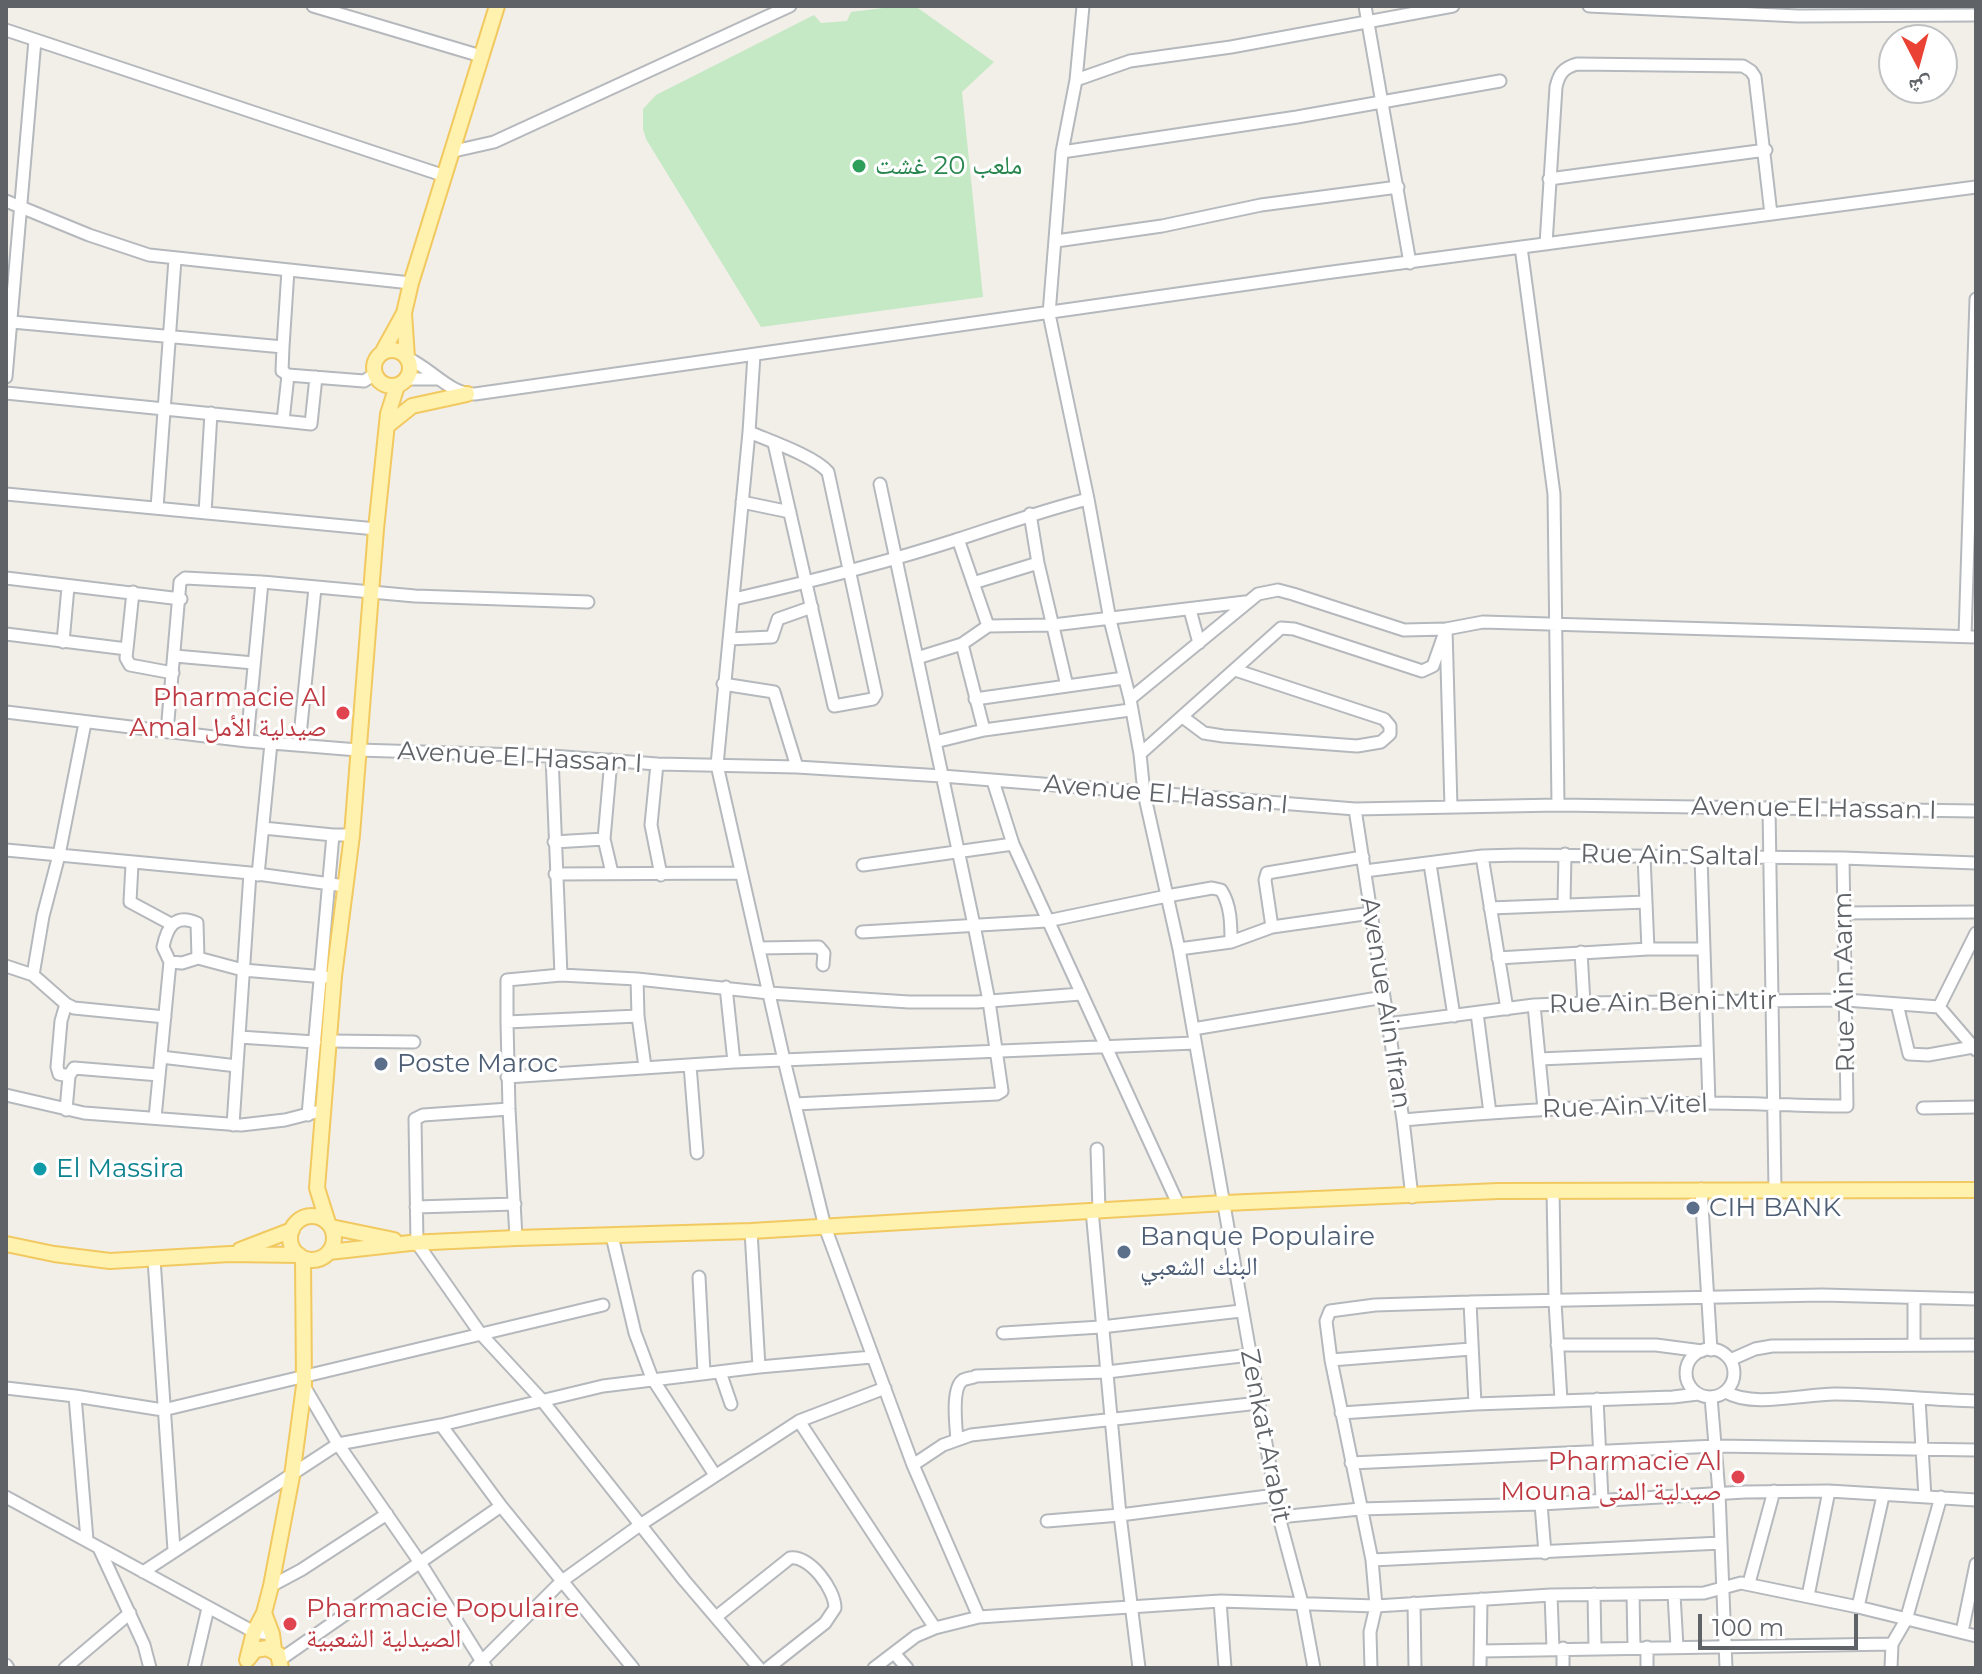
<!DOCTYPE html>
<html>
<head>
<meta charset="utf-8">
<style>
  body { margin:0 }
  #map { position:relative; width:1982px; height:1674px; overflow:hidden; background:#f1efe8; font-family:Montserrat,"Noto Naskh Arabic",sans-serif }
  canvas { display:block }
  .frame { position:absolute; inset:0; border:8px solid #5f6368; pointer-events:none }
  .north { position:absolute; left:1878px; top:24px; width:80px; height:80px; box-sizing:border-box; background:#fff; border:2px solid #bfc1c3; border-radius:50%; rotate:174deg; font-size:22px; font-weight:700; line-height:32px; text-align:center; color:#5f6368 }
  .north::after { content:''; display:block; margin:auto; width:28px; height:36px; background:#ea4335; clip-path:polygon(50% 0,100% 100%,50% 72%,0 100%) }
  .scale { position:absolute; left:1698px; top:1614px; width:160px; height:36px; box-sizing:border-box; border:4px solid #5f6368; border-top:0; padding-left:10px; font-size:24px; line-height:28px; white-space:nowrap; color:#5f6368; -webkit-text-stroke:6px #fff; paint-order:stroke }
</style>
</head>
<body>
<div id="map">
<canvas width="1982" height="1674"></canvas>
<div class="frame"></div>
<div class="north">ش</div>
<div class="scale">100 m</div>
</div>
<script>
const ctx = document.querySelector('canvas').getContext('2d');
ctx.lineJoin = 'round';
function paint(path, color) { ctx.fillStyle = color; ctx.fill(path, 'evenodd'); }
function stroke(path, color, width, dash) { ctx.strokeStyle = color; ctx.lineWidth = width; ctx.lineCap = dash ? 'butt' : 'round'; ctx.setLineDash(dash || []); ctx.stroke(path); }
function label(font, color, halo, rows, align = 'center') {
  ctx.font = font + ' Montserrat,"Noto Naskh Arabic",sans-serif'; ctx.lineWidth = 6; ctx.setLineDash([]); ctx.textBaseline = 'middle'; ctx.strokeStyle = halo; ctx.fillStyle = color; for (const [text, x, y, turn = 0] of rows) {
    ctx.save(); ctx.translate(x, y); ctx.rotate((+turn || 0) * Math.PI / 180); ctx.textAlign = isNaN(turn) ? turn : align; if (halo) ctx.strokeText(text, 0, 0); ctx.fillText(text, 0, 0); ctx.restore();
  }
}
const green = new Path2D(`
  M899 6H915L994 62 962 92 983 297 761 327 646 139 643 129V109L656 95 814 15 821 23 847 21 851 12Z`);
const minor = new Path2D(`
  M313 6 481 56
  M1083 6 1076 80 1062 152 1049 314 1088 499 1110 620 1130 699 1140 754 1144 793 1179 949 1193 1029 1279 1517 1302 1603 1314 1668
  M1365 6 1410 263
  M1589 6 1798 16 1976 15
  M6 30 445 176
  M1076 80 1130 61 1231 47 1453 6
  M454 151 494 142 790 6
  M1062 152 1297 117 1500 81
  M1549 179 1766 150
  M6 201 89 235 149 255 411 283
  M1056 241 1162 226 1261 205 1398 187
  M1546 244 1556 87C1559 74 1563 68 1577 64L1743 66 1751 71 1755 77 1771 214
  M1521 247 1554 494 1558 805
  M12 322 283 347 288 270
  M283 347 282 371 288 375
  M754 355 749 432 717 765 784 1060 825 1227 913 1465 979 1617
  M407 358C430 367 450 395 475 394L1325 273 1976 187
  M6 377 35 40
  M407 379H439
  M6 393 283 421 288 375 364 381 375 374
  M283 421 311 424 316 377
  M749 432C770 441 814 456 828 472L876 694 873 699 834 706 774 443
  M6 494 376 529
  M742 502 790 512
  M157 508 175 259
  M205 513 211 413
  M1030 514 1038 563 1067 686
  M958 539 988 626
  M6 578 181 599
  M973 583 1038 563
  M734 599C809 582 885 563 959 539 1002 525 1044 510 1088 499
  M1190 610 1199 643
  M6 634 127 649 126 658 130 665 173 673
  M1965 636 1976 299
  M729 639 772 637 778 619 812 607
  M63 642 68 587
  M962 644 984 730
  M127 649 133 592
  M175 656 254 663
  M917 658 962 644 988 626 1053 625 1245 602
  M723 684 774 692 797 767
  M975 699 1124 678
  M1130 699 1258 594 1278 590 1293 594 1404 630 1446 629 1451 807
  M6 712 247 741 358 750 552 756 657 764 797 767 942 776 1355 809 1558 805 1976 811
  M1184 718 1204 733 1223 736 1357 746 1381 742 1390 734V726L1384 719 1235 670
  M167 732 180 582 185 578 262 582 415 596 588 602
  M247 741 262 582
  M935 742 984 730 1130 710
  M299 745 315 588
  M1140 754 1281 628 1294 629 1422 671 1433 666 1446 629 1483 622 1976 637
  M552 756 561 975
  M611 760 604 839 612 873
  M657 764 651 825 661 875
  M993 781 1013 844 1179 1206
  M1769 807 1775 1190
  M1355 809 1403 1120 1412 1197
  M263 828 333 835
  M554 842 604 839
  M6 850 250 873 345 886
  M1482 856 1507 1009
  M1644 856 1648 949
  M1701 857 1709 1103
  M132 864 130 902 171 924
  M1430 864 1454 1016
  M863 865 1013 844
  M1365 871 1482 856 1518 855 1843 858 1976 863
  M555 874 740 873
  M258 875 271 743
  M1564 904 1565 854
  M1490 908 1646 902
  M1843 913 1976 912
  M1272 927 1265 880 1267 873 1363 857
  M862 932 1047 921 1167 896 1212 888 1221 890C1231 905 1231 925 1231 942L1179 949
  M1231 942 1272 927 1371 913
  M759 948 819 947 824 953 823 965
  M1581 952 1584 1003
  M1498 958 1648 949H1703
  M170 962 182 963 198 958 243 970 325 977
  M6 966 33 975 66 1004 74 1008 165 1017
  M33 975 43 916 59 855 85 723
  M637 979 638 1016 645 1067
  M726 987 734 1062
  M66 1004 61 1021 57 1067 59 1074 69 1076
  M1897 1004 1909 1054 1928 1055 1973 1047 1976 1044
  M1534 1005 1544 1109
  M1939 1007 1976 933
  M1939 1007 1976 1050
  M1477 1013 1490 1113
  M507 1022V980L561 975 637 979 769 993 909 1002H977L1081 994
  M1387 1024 1534 1005 1584 1003 1846 1000 1939 1007
  M1193 1029 1384 997
  M239 1037 315 1042
  M330 1041 414 1042
  M161 1057 237 1066
  M1539 1059 1705 1052
  M690 1065 697 1153
  M507 1077 734 1062 1195 1043
  M6 1095 84 1113 241 1125 285 1120 324 1110
  M795 1104 997 1094 1002 1091 989 1001 974 925 880 484
  M1923 1108 1976 1107
  M509 1109 423 1115 415 1119 417 1243 480 1333 541 1399 684 1580 759 1668
  M66 1110 69 1076 74 1068 159 1075
  M308 1115 333 835H352
  M155 1118 170 962 163 947C167 927 175 913 197 923L198 958
  M1403 1120C1504 1111 1605 1105 1707 1103 1754 1103 1800 1106 1847 1106L1843 858
  M233 1125 250 873
  M1097 1149 1099 1210
  M1701 1189 1711 1350
  M1553 1190 1555 1302 1561 1400
  M416 1207 515 1204
  M1092 1210 1120 1515 1139 1668
  M751 1231 759 1367
  M612 1236 635 1333 652 1378 715 1475
  M516 1238 509 1109 507 1022 638 1016
  M154 1259 174 1550
  M699 1277 704 1373
  M1470 1302 1475 1404
  M1003 1333 1101 1327 1241 1311
  M1914 1344V1299
  M1557 1345H1656L1702 1351
  M1686 1373a24 24 0 1 1 48 0a24 24 0 1 1-48 0Z
  M1331 1360 1471 1349
  M1730 1360 1755 1349 1772 1346 1976 1345
  M720 1372 731 1404
  M304 1386 338 1444 421 1564 486 1668
  M6 1388 75 1396 163 1410 603 1305
  M1726 1392C1752 1408 1804 1394 1835 1394 1882 1394 1929 1400 1976 1401
  M75 1396 87 1540
  M1711 1397 1719 1493 1726 1668
  M1597 1399 1602 1499
  M1919 1399 1925 1497
  M1341 1413 1475 1404 1673 1397 1698 1394
  M799 1421 935 1628
  M441 1425 501 1506 633 1668
  M957 1440C956 1426 951 1388 963 1380 964 1379 976 1377 976 1376L1107 1372 1250 1355
  M1351 1463 1716 1446 1976 1450
  M913 1465 943 1445 971 1435 1259 1403
  M6 1497 254 1632 272 1634
  M1541 1504 1545 1553
  M1279 1517 1360 1509 1541 1504 1745 1492 1829 1491 1976 1500
  M1047 1521 1120 1515 1276 1495
  M99 1548 144 1645 150 1668
  M1372 1560 1721 1543
  M143 1572 338 1444 441 1425 603 1386 759 1367 872 1357
  M1749 1583 1774 1491
  M271 1586 301 1570 387 1514
  M1594 1594 1595 1647
  M1633 1594 1634 1647
  M1674 1594 1677 1647
  M1551 1595 1553 1648
  M1808 1596 1829 1491
  M1220 1601 1225 1668
  M1414 1603 1415 1668
  M1858 1607 1883 1496
  M716 1617 790 1558C810 1555 835 1590 835 1608L825 1623 768 1668
  M1962 1632 1976 1564
  M1481 1651 1892 1644 1906 1620 1941 1497
  M894 1653 907 1668
  M281 1659 501 1506
  M6 1665 8 1668
  M65 1668 130 1613
  M194 1668 208 1608
  M475 1668 562 1581 640 1525 799 1421 885 1388
  M874 1668 916 1636 935 1628 979 1617 1220 1601 1376 1606 1551 1595 1704 1593 1741 1583 1858 1607 1976 1636
  M1371 1668 1370 1632 1376 1606 1372 1560 1331 1360 1326 1321 1330 1311 1375 1305 1470 1302 1822 1295 1976 1299
  M1480 1668 1481 1599
  M1563 1668V1648
  M1647 1668V1647
  M1891 1668 1892 1644`);
const major = new Path2D(`
  M374 368a18 18 0 1 1 36 0a18 18 0 1 1-36 0Z
  M382 353 404 313
  M407 358 404 313 411 283 497 6
  M387 426 412 406 467 394
  M290 1238a22 22 0 1 1 44 0a22 22 0 1 1-44 0Z
  M328 1223 317 1188 334 976 352 835 376 529 388 414 397 386
  M331 1227 394 1240
  M6 1244 54 1254 110 1261 230 1254 299 1255
  M240 1250 292 1230
  M329 1252 410 1243 516 1238 751 1231 1225 1203 1498 1191 1976 1190
  M264 1613 272 1634 274 1650
  M248 1659 255 1650 267 1648 278 1654 281 1668
  M247 1660 254 1632 264 1613 271 1586 292 1476 304 1386 303 1258`);
const markers = [
  [859,166,8,"#2e9e5b"],
  [343,713,8,"#e0444e"],
  [381,1064,8,"#5c6f8a"],
  [40,1169,8,"#0f9aa8"],
  [1693,1208,8,"#5c6f8a"],
  [1124,1252,8,"#5c6f8a"],
  [1738,1477,8,"#e0444e"],
  [290,1624,8,"#e0444e"]
];
const leisureNames = [
  ["ملعب 20 غشت",875,166]
];
const healthNames = [
  ["Pharmacie Al",327,698],
  ["Amal صيدلية الأمل",327,728],
  ["Pharmacie Al",1722,1462],
  ["Mouna صيدلية المنى",1722,1492],
  ["Pharmacie Populaire",306,1609,"left"],
  ["الصيدلية الشعبية",306,1639,"left"]
];
const streetNames = [
  ["Avenue El Hassan I",520,758,3],
  ["Avenue El Hassan I",1166,795,5],
  ["Avenue El Hassan I",1814,809,1],
  ["Rue Ain Saltal",1670,856,1],
  ["Rue Ain Aarm",1845,982,-91],
  ["Avenue Ain Ifran",1385,1003,81],
  ["Rue Ain Beni Mtir",1663,1003,-1],
  ["Rue Ain Vitel",1625,1107,-2],
  ["Zenkat Arabit",1265,1436,79]
];
const serviceNames = [
  ["Poste Maroc",397,1064],
  ["CIH BANK",1709,1208],
  ["Banque Populaire",1140,1237],
  ["البنك الشعبي",1140,1267]
];
const cultureNames = [
  ["El Massira",56,1169]
];
paint(green, '#c5e8c5');
stroke(minor, '#b5b8bc', 15);
stroke(major, '#f2c960', 18);
stroke(minor, '#fff', 11);
stroke(major, '#fff2af', 14);
for (const [x, y, r, color] of markers) { const dot = new Path2D(); dot.arc(x, y, r, 0, 2 * Math.PI); ctx.fillStyle = color; ctx.fill(dot); stroke(dot, '#fff', 3); }
label('26px', '#27864d', '#fff', leisureNames, 'left');
label('26px', '#be3a42', '#fff', healthNames, 'right');
label('26px', '#5f6368', '#fff', streetNames);
label('26px', '#4e5e75', '#fff', serviceNames, 'left');
label('26px', '#0d838f', '#fff', cultureNames, 'left');
</script>
</body>
</html>
